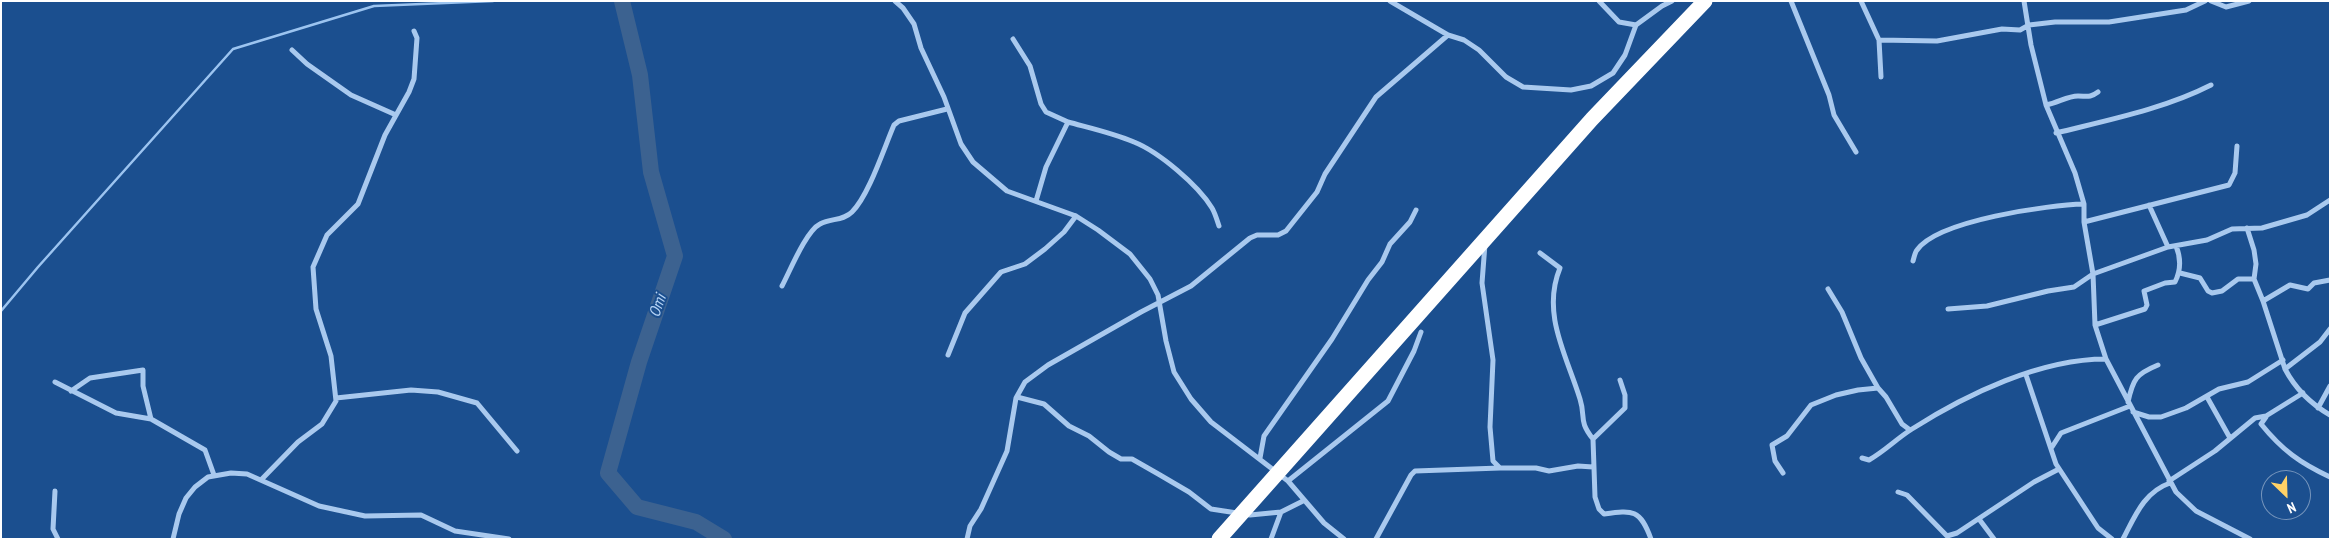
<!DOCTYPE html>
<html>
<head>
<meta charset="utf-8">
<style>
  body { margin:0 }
  #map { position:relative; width:2331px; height:540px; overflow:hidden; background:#1b4f8f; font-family:"PT Sans Narrow",sans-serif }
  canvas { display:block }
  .frame { position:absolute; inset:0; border:2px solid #fff; pointer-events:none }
  .north { position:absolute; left:2261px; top:470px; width:50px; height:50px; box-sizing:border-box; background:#1b4f8f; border:1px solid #7695bc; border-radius:50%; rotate:156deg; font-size:14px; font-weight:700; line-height:20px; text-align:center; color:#fff }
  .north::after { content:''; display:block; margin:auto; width:18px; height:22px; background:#ffd166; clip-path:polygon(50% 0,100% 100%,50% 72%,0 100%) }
</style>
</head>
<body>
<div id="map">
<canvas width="2331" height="540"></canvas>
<div class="frame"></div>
<div class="north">N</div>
</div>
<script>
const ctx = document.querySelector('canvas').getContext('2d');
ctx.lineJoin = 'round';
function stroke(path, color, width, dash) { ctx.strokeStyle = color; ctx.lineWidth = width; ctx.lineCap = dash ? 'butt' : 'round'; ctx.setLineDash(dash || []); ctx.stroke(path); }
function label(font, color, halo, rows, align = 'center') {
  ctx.font = font + ' "PT Sans Narrow",sans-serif'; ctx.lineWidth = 4; ctx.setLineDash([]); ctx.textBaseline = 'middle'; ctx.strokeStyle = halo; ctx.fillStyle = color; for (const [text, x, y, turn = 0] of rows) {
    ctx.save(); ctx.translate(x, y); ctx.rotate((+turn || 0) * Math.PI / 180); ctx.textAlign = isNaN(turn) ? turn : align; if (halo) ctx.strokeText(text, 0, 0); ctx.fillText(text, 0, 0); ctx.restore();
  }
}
const stream = new Path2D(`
  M1 311 38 267 233 49 374 6 493 1`);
const river = new Path2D(`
  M622 1 640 75 651 172 675 256 639 362 608 473 637 507 696 522 724 539`);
const street = new Path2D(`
  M895 1 903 8 914 24 921 48 944 97 961 144 973 162 1007 191 1076 216 1098 230 1130 254 1150 279 1158 295 1166 341 1174 372 1191 399 1211 422 1288 481 1324 523 1344 539
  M1390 1 1448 35 1464 40 1479 50 1506 77 1523 87 1571 90 1591 86 1613 73 1625 55 1636 25 1662 6 1672 1
  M1599 1 1619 22 1636 25
  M1791 1 1829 95 1834 115 1856 152
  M1861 1 1879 40 1881 77
  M2024 1 2031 45 2046 105 2075 173 2084 204V222L2093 274 2095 325 2106 359 2176 492 2196 511 2250 539
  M2211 1 2226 7 2249 1
  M1013 39 1030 66 1041 104 1046 112 1068 122
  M1879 40 1937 41 2002 29 2020 30 2029 25 2055 22H2109L2186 10 2205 1
  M292 50 307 64 351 95 396 115
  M2046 105C2058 103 2067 96 2078 96 2087 96 2090 98 2098 92
  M2056 133C2108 120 2164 109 2211 85
  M1036 201 1046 167 1068 122C1090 128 1113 133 1134 142 1159 152 1198 185 1212 208 1215 213 1217 220 1219 226
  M2149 205 2168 247
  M2084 222 2229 185 2235 173 2237 146
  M2247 228 2254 250 2256 264 2254 279 2263 301 2285 369C2295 388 2311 404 2330 415
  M1485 244 1482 283 1493 360 1490 427 1493 461 1500 468H1536L1549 471 1578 466 1593 467
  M1540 253 1560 268C1541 314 1567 356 1580 399 1586 418 1578 420 1593 439
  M1913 261C1914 258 1915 252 1917 250 1938 220 2049 205 2084 204
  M2180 273 2200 278 2208 291 2212 293 2222 291 2238 279H2254
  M782 286C790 271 806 231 820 224 831 218 843 221 852 212 869 195 884 148 894 125L899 121 947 109
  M1828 289 1842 312 1861 358 1878 388 1886 397 1902 424 1910 430
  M2263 301 2290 285 2308 289 2314 283 2330 280
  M1948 309 1987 306 2048 291 2074 287 2093 274 2168 247 2207 240 2232 229 2262 228 2307 215 2330 200
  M2095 325 2145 309 2147 305 2144 291 2165 283 2175 282C2181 270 2181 258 2176 246
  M948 355 965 313 1001 272 1025 264 1045 249 1064 232 1076 216
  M2285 369 2320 342 2330 329
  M2026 375 2056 464 2098 528 2112 539
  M1620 380 1625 395V408L1593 439 1595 497 1599 509 1604 514C1633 510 1640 509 1651 539
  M55 382 116 413 151 419 205 450 214 475
  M71 391 90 378 143 370V386L151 419
  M1017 397 1044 404 1069 426 1089 436 1109 452 1121 459H1132L1160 475 1189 492 1211 509 1250 515 1281 512
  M2207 397 2230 438
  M336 398 411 390 438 392 477 403 517 451
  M2128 402C2133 379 2136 374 2158 365
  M2318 408 2330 386
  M2133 412 2149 417H2161L2186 408 2219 389 2248 382 2283 360
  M2266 417 2261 424C2282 450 2300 463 2330 477
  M2052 447 2061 433 2130 406
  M1260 458 1264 436 1332 339 1368 280 1382 262 1390 244 1410 222 1416 210
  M1862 458 1869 460C1885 451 1896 439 1912 429 1967 394 2040 359 2106 359
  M1783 473 1775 461 1772 445 1787 436 1811 405 1836 395 1858 390 1878 388
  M261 480 298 442 322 424 336 401 331 356 316 309 313 267 327 235 358 204 385 135 409 92 414 79 417 38 414 31
  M1288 481 1388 401 1414 351 1421 332
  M2169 481 2215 451 2255 418 2266 416 2303 393
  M55 491 53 529 58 539
  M1898 492 1907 495 1947 536 1957 533 2034 482 2059 469
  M1979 519 1994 539
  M173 539 179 514 186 498 195 487 208 477 231 473 247 474 319 506 365 516 421 515 455 531 509 539
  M967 539 970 526 981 509 1007 451 1016 398 1025 382 1048 365 1141 312 1191 286 1250 238 1257 235H1278L1286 231 1317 192 1325 174 1376 97 1448 35
  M1271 539 1281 512 1303 501
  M1376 539 1411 475 1415 471 1500 468
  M2123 539C2135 516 2144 492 2170 483`);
const highway = new Path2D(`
  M1219 539 1592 119 1705 1`);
const waterNames = [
  ["Omi",658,306,-71]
];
stroke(stream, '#9cc4f0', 2.5);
stroke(river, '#3c6290', 16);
stroke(street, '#a9c9ee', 5);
stroke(highway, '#fff', 15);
label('italic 16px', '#b5d3f5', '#1b4f8f', waterNames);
</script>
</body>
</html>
